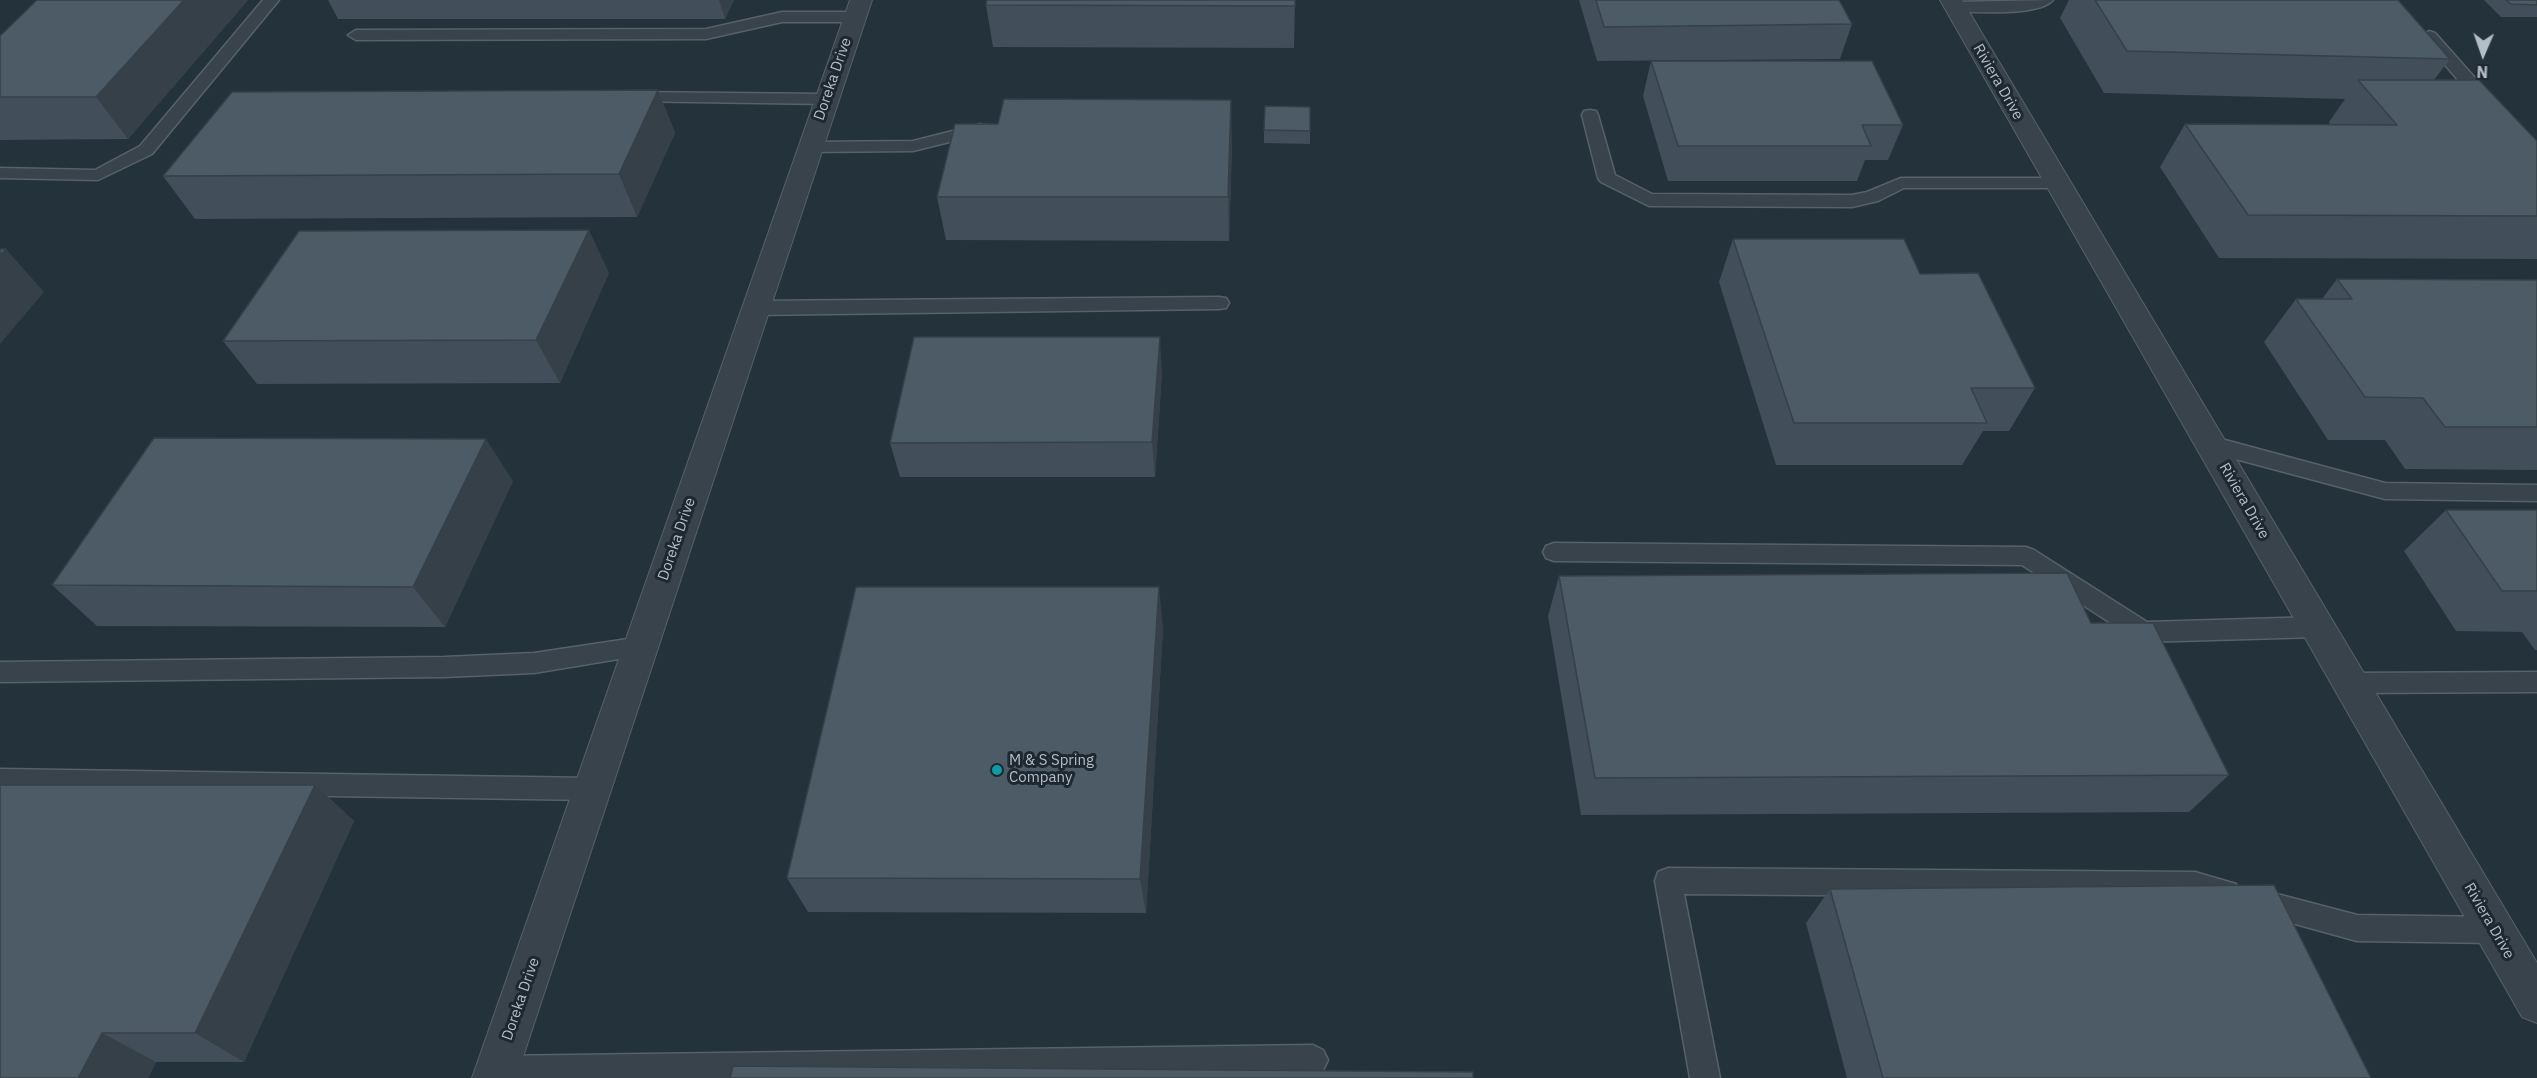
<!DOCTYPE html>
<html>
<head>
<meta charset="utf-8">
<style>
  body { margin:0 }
  #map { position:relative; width:2537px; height:1078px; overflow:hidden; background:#24323c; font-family:"IBM Plex Sans",sans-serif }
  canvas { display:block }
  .north { position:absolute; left:2453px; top:24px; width:60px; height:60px; -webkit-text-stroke:4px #1d2831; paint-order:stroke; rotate:182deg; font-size:16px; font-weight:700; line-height:24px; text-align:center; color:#b4bec8 }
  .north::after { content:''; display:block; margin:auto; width:21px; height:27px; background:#b4bec8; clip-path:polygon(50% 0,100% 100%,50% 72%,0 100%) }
</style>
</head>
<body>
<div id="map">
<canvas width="2537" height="1078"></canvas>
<div class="north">N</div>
</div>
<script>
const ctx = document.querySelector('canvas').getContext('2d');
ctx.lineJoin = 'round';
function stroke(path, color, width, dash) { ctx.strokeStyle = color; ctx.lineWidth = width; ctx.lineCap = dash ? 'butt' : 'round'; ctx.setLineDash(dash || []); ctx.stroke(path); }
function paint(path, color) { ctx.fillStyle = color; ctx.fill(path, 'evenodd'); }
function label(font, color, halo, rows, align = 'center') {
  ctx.font = font + ' "IBM Plex Sans",sans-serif'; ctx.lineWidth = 6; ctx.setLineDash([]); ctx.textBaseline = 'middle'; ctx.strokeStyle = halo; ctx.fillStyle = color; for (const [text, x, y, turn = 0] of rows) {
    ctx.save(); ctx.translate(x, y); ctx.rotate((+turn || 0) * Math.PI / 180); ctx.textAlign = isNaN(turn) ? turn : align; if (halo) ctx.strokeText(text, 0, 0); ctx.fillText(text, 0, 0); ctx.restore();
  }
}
const service = new Path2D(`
  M263 0H279L152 154 98 180 0 178V168L95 170 140 146Z
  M2053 0C2038 17 1977 11 1954 12L1946 7 1954 2Z
  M782 12H855L863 17 855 22H782L706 39 356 40 348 35 356 30 706 29Z
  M2429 31 2435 33 2476 79 2478 83 2476 87H2464L2423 39 2421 36Z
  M632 92 826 94 834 99 826 104 626 101 624 97Z
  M1590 110 1596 111 1598 115 1615 175 1652 194 1852 195 1867 192 1901 178H2058L2064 179 2067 183 2064 187 2058 188H1904L1878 201 1852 207 1649 206 1601 182 1598 178 1582 115 1584 111Z
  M980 124 986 125 989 129 986 133 913 151 810 152 804 151 801 147 804 143 810 142 913 141Z
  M1219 297 1226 298 1229 303 1226 308 1219 309 754 315 747 313 744 308 747 303 754 301Z
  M2210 436 2385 483 2537 485V501L2385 499 2202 450 2199 444 2202 438Z
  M1554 543 2026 547 2034 550 2147 622 2317 617 2325 620 2329 627 2325 634 2317 637 2143 642 2135 639 2022 565 1554 561 1546 558 1543 552 1546 546Z
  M641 637 649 640 653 647 649 654 534 673 444 677 0 682V662L444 657 534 653Z
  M2537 672V692L2350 693 2341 690 2338 683 2341 676 2350 673Z
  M0 769 592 778 601 781 605 789 601 797 592 800 0 791Z
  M1668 868 2195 872 2236 884 2240 893 2236 902 2226 906 2195 898 1684 894 1720 1078H1690L1655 881 1658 872Z
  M2258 889 2357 915 2495 917 2505 921 2509 930 2505 939 2495 943 2357 941 2248 911 2244 902 2248 893Z
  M1313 1045 1323 1050 1328 1060 1323 1070 1313 1075 1067 1078H484L481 1071 486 1061 496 1056Z`);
const minor = new Path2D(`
  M850 0H872L516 1078H472Z
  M1940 0H1962L2537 963V1023L2522 1017Z`);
const wall = new Path2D(`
  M37 0H248L128 139 0 140V36Z
  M328 0H734L725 19H338Z
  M1295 0 1294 48 993 47 986 5Z
  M1579 0H1839L1852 24 1840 59 1597 61Z
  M2069 0H2398L2450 59 2434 80 2537 141V259L2219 258 2160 167 2185 124 2330 125 2329 122 2345 99 2104 93 2060 18Z
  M2484 0H2537V17H2501Z
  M1651 61 1903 125 1888 160H1865L1857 181H1668L1643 96Z
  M658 90 675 133 637 217 195 219 163 176Z
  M1264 130 1310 131V144L1264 143Z
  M1232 143 1229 241 946 240 937 197Z
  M1733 239 1920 274 2035 388 2009 431H1983L1962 465H1776L1719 282Z
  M609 273 560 383 257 384 223 341Z
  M2337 279 2537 280V470L2405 469 2385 440H2328L2264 342 2296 299H2322Z
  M1162 372 1155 477H900L890 443Z
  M513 481 445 627 97 626 52 585Z
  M2446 510H2537V650H2535L2522 632 2456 631 2404 551Z
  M1559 576 2091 623 2229 775 2189 812 1581 815 1548 616Z
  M1163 628 1146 913 808 912 787 878Z
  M315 785 354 821 244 1062H156L148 1078H0Z
  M1830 889 2371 1078H1847L1806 923Z`);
const shadedWall = new Path2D(`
  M184 0H248L128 139 96 97Z
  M719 0H734L725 19Z
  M658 90 675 133 637 217 619 174Z
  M1231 100 1232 143 1229 241 1228 197Z
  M589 230 609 273 560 383 536 340Z
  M6 249 44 292 0 344V255Z
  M1160 337 1162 372 1155 477 1152 442Z
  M486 439 513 481 445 627 413 587Z
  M1159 587 1163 628 1146 913 1140 879Z
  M315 785 354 821 244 1062 195 1033Z
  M102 1033 156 1062 148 1078H78Z`);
const building = new Path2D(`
  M37 0H184L96 97H0V36Z
  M987 0H1295V6L986 5Z
  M1596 0H1839L1852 24 1604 27Z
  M2095 0H2398L2450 59 2127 51Z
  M2506 0H2537V5L2511 4Z
  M1651 61H1872L1903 125H1862L1871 146H1678Z
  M2358 80H2479L2537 141V216L2248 215 2185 124 2397 125Z
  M658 90 619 174 163 176 232 92Z
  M1004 99 1231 100 1228 197H937L955 124H998Z
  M1265 106 1310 107V131L1264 130Z
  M589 230 536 340 223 341 299 231Z
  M1733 239H1904L1920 274 1978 273 2035 388H1971L1987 423H1794Z
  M0 249H6L0 255Z
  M2337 279 2537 280V427H2445L2423 398 2365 397 2296 299H2352Z
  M914 337H1160L1152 442 890 443Z
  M154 438 486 439 413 587 52 585Z
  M2446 510H2537V591H2502Z
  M2067 573 2091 623H2153L2229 775 1595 778 1559 576Z
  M856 587H1159L1140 879 787 878Z
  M0 785H315L195 1033H102L78 1078H0Z
  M2274 885 2371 1078H1883L1830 889Z
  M733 1066 1473 1072V1078H730Z`);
const markers = [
  [997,770,6,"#0f9aa8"]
];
const streetNames = [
  ["Doreka Drive",833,79,-71],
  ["Riviera Drive",1998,82,60],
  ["Riviera Drive",2244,501,60],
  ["Doreka Drive",677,539,-71],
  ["Riviera Drive",2489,921,60],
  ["Doreka Drive",521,999,-71]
];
const poiNames = [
  ["M & S Spring",1009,761],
  ["Company",1009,778]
];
stroke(service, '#56616a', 3);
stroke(minor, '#56616a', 2);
paint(service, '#38434c');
paint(minor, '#38434c');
paint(wall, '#424e59');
paint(shadedWall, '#364048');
paint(building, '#4d5b67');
stroke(building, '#364048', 1.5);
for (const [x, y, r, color] of markers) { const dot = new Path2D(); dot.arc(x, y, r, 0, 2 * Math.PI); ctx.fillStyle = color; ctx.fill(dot); stroke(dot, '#1d2831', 2); }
label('15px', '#b4bec8', '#1d2831', streetNames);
label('15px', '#b4bec8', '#1d2831', poiNames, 'left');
</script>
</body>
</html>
